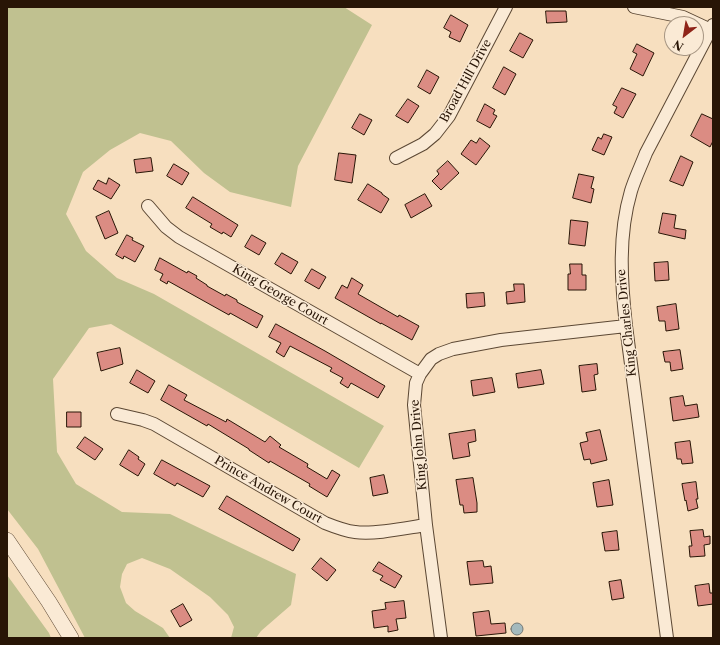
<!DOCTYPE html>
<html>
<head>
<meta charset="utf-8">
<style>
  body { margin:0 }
  #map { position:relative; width:720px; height:645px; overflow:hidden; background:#f7dfbf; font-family:"Libre Caslon Text",serif }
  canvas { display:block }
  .frame { position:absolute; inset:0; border:8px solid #281506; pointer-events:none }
  .north { position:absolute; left:664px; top:16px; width:40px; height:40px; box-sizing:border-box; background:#faead5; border:1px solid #a69582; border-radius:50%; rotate:211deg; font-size:11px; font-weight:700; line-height:16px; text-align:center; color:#281506 }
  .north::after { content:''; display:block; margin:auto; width:14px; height:18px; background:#8f2418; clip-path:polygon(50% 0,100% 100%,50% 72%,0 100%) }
</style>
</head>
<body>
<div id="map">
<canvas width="720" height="645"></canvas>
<div class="frame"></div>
<div class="north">N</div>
</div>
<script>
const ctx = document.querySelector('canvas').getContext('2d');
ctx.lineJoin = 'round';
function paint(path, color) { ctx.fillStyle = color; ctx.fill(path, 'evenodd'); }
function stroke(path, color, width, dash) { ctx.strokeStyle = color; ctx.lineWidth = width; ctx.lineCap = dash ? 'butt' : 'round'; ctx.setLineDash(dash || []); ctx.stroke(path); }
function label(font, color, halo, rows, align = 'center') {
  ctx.font = font + ' "Libre Caslon Text",serif'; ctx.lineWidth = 3; ctx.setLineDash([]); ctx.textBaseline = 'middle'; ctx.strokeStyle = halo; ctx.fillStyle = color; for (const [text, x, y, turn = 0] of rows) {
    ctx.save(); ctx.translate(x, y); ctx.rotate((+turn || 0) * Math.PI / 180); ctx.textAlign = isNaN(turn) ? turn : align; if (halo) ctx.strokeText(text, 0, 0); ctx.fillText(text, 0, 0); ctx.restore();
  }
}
const green = new Path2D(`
  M7 7H344L372 25 298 166 291 207 230 192 204 173 171 141 140 133 110 150 83 172 66 214 86 251 117 278 154 294 384 426 359 468 111 324 89 328 53 379 57 452 76 484 122 512 170 514 296 574 291 605 261 631 256 638H231L234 627 228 615 210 597 170 569 142 558 127 564 122 574 120 587 126 603 135 611 163 628 170 638H85L38 549 7 509Z
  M7 575 49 633 51 638H7Z`);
const water = new Path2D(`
  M511 629a6 6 0 1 1 12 0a6 6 0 1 1-12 0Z`);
const building = new Path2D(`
  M546 11H566L567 22 547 23Z
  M451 15 468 25 460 42 449 37 451 32 444 28Z
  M520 33 533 40 523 58 510 51Z
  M637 44 654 53 643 76 630 69 637 54 633 52Z
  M504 67 516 74 505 95 493 88Z
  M427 70 439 77 430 94 418 87Z
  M622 88 636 94 623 118 614 113 617 107 613 105Z
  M408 99 419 106 408 123 396 116Z
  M485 104 495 110 493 114 497 116 490 128 477 121Z
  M360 114 372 120 364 135 352 128Z
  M702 114 713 119V141L710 147 691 136Z
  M604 134 612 137 604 155 592 150 598 137 601 139Z
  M480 138 490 146 476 165 461 154 471 140 476 143Z
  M339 153 356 155 352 183 335 180Z
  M681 156 693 162 683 186 670 181Z
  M151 158 153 171 136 173 134 160Z
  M448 161 459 173 441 190 432 181 439 174 437 171Z
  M174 164 189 173 182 185 167 176Z
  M579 174 594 177 591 188 594 189 591 203 573 198Z
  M109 178 120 185 111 199 93 189 98 180 106 184Z
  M368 184 382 193V194L389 199 381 213 358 200Z
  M425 194 432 206 411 218 405 205Z
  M193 197 238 225 231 237 223 232 222 234 210 227 212 224 186 208Z
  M109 211 118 233 105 239 96 217Z
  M663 213 676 215 674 228 686 230 685 239 659 233Z
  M571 220 588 222 585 246 569 244Z
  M127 235 133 238 132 240 144 246 135 262 124 256 123 259 116 255Z
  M252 235 266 243 259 255 245 247Z
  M282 253 298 262 291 274 275 264Z
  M160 258 187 273 188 271 197 276 196 278 207 285V286L225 296 226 294 237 300V302L263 316 257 328 230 313 229 315 168 281 167 284 160 280 163 274 155 270Z
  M668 262 669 280 655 281 654 263Z
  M570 264H582V275H586V290H568V274H570Z
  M312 269 326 277 319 289 305 281Z
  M352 278 363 285 358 294 398 317 399 315 419 326 412 340 381 323V324L335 298 342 285 347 288Z
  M514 284H524L525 302 507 304 506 292 514 291Z
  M484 293 485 306 467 308 466 294Z
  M676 304 679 329 666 331 665 321H659L657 307Z
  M276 324 325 351 385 386 378 398 351 383 348 388 340 383 343 378 330 371 332 368 290 346 284 357 276 352 281 343 269 337Z
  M120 348 123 364 101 371 97 353Z
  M680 350 683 369 671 371 670 362H665L663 352Z
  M597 364 598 374 594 375 596 390 582 392 579 366Z
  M137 370 155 381 148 393 130 383Z
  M541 370 544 384 518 388 516 374Z
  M492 378 495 392 473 396 471 381Z
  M169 385 187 395 184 400 226 422 227 419 265 442 270 436 281 445 279 447 308 464 307 467 327 479 332 470 340 475 327 497 309 486 310 484 270 461 269 463 249 450V449L208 424 207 426 161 400Z
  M683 396 685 406 697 404 699 417 673 421 670 398Z
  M67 412H81V427H67Z
  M475 430 476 441 468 443 470 456 453 459 449 434Z
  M600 430 607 460 591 464 590 459 584 460 580 443 588 441 586 433Z
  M85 437 103 449 95 460 77 448Z
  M690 441 693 463 682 464 681 459H677L675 443Z
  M129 450 139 457 138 459 145 464 138 476 120 465Z
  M162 460 210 486 203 497 177 483 175 486 154 474Z
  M384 475 388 493 373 496 370 478Z
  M473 478 477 503V512L464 513 463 505H460L456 480Z
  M609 480 613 505 597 507 593 483Z
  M696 482 698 499H696L698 508 688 511 686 500 685 501 682 484Z
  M227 496 300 539 293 551 219 509Z
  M703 530 704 537 710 536V544L704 545 705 556 690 557 689 546H692L690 531Z
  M617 531 619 550 605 551 602 533Z
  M321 558 336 570 327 581 312 569Z
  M483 561 484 567 491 566 493 583 470 585 467 562Z
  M379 562 402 576 395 588 380 580 383 576 373 571Z
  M621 580 624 598 612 600 609 582Z
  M709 584 710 593H713V604L698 606 695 586Z
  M404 601 406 618 396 619 398 630 388 632V626L374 628 372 611 386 609 385 603Z
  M183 604 192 620 180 627 171 611Z
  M489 611 491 624 505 623 506 633 476 636 473 613Z`);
const minor = new Path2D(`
  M634 7 683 17 713 31
  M396 158 423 144 435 134 449 116 506 7
  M148 206 166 227 179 237 420 374
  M117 414 143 420 154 424 325 523C335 527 345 531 355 532 374 535 406 528 426 525
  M441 638 426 525 414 405 416 383 420 374 431 359 439 354 453 349 501 340 626 326
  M667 638 626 326C621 281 618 235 631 191 635 178 641 166 646 153L713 25`);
const tertiary = new Path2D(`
  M7 540 49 602 71 638`);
const streetNames = [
  ["Broad Hill Drive",466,81,-61],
  ["King George Court",280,295,30],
  ["King Charles Drive",627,323,-96],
  ["King John Drive",419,445,-95],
  ["Prince Andrew Court",268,490,30]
];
paint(green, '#c0c190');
paint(water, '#a3b9bd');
stroke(water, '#727774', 1);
paint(building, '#db8c83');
stroke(building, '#281506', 1);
stroke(minor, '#5c4834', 14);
stroke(tertiary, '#5c4834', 16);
stroke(minor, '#faead5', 12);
stroke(tertiary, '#faead5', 15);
label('12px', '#281506', '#faead5', streetNames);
</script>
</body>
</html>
